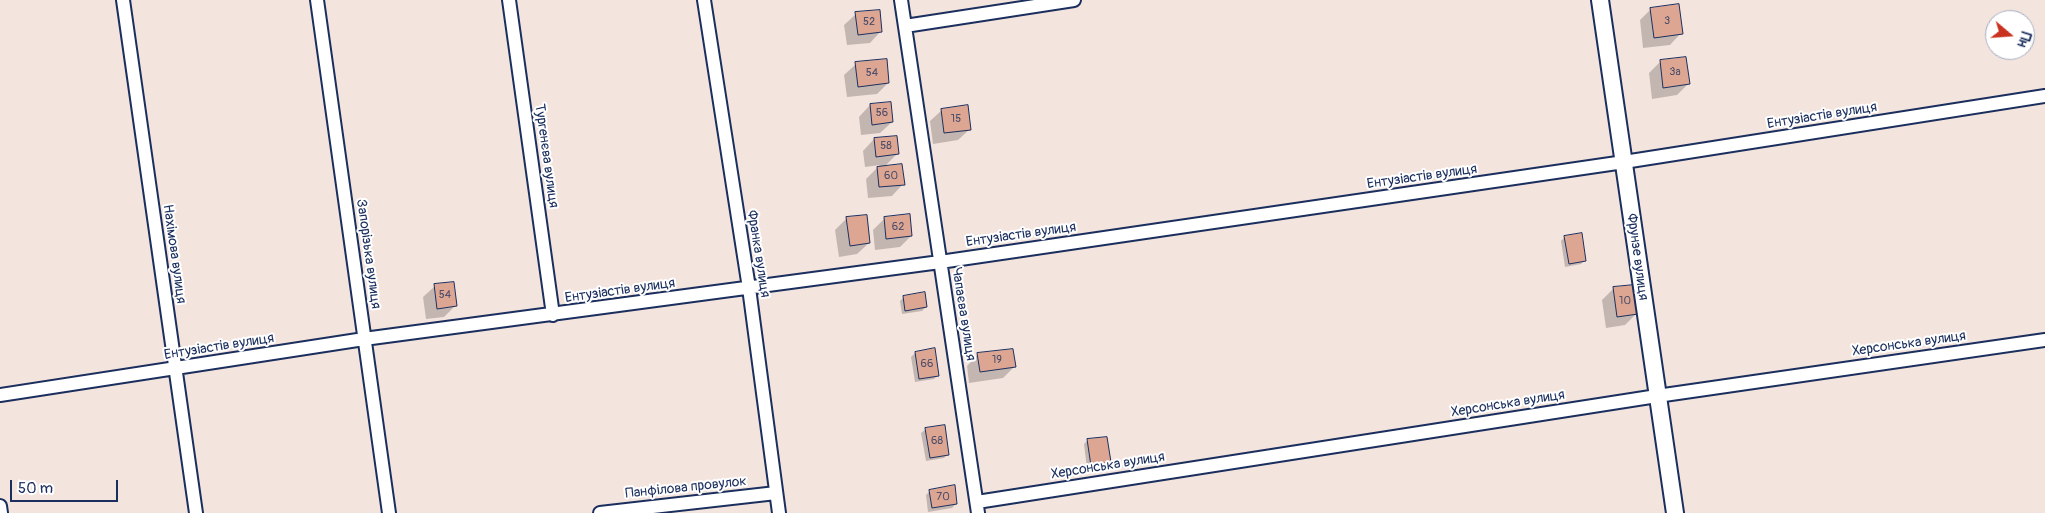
<!DOCTYPE html>
<html>
<head>
<meta charset="utf-8">
<style>
  body { margin:0 }
  #map { position:relative; width:2045px; height:513px; overflow:hidden; background:#f4e4de; font-family:Pangolin,sans-serif }
  canvas { display:block }
  .north { position:absolute; left:1985px; top:10px; width:50px; height:50px; box-sizing:border-box; background:#fff; border:1px solid #a4acbf; border-radius:50%; rotate:108deg; font-size:14px; font-weight:700; line-height:20px; text-align:center; color:#1b2f5e }
  .north::after { content:''; display:block; margin:auto; width:18px; height:22px; background:#c8321e; clip-path:polygon(50% 0,100% 100%,50% 72%,0 100%) }
  .scale { position:absolute; left:10px; top:480px; width:108px; height:22px; box-sizing:border-box; border:2px solid #1b2f5e; border-top:0; padding-left:6px; font-size:15px; line-height:18px; white-space:nowrap; color:#1b2f5e; -webkit-text-stroke:4px #fff; paint-order:stroke }
</style>
</head>
<body>
<div id="map">
<canvas width="2045" height="513"></canvas>
<div class="north">Пн</div>
<div class="scale">50 m</div>
</div>
<script>
const ctx = document.querySelector('canvas').getContext('2d');
ctx.lineJoin = 'round';
function paint(path, color) { ctx.fillStyle = color; ctx.fill(path, 'evenodd'); }
function stroke(path, color, width, dash) { ctx.strokeStyle = color; ctx.lineWidth = width; ctx.lineCap = dash ? 'butt' : 'round'; ctx.setLineDash(dash || []); ctx.stroke(path); }
function label(font, color, halo, rows, align = 'center') {
  ctx.font = font + ' Pangolin,sans-serif'; ctx.lineWidth = 4; ctx.setLineDash([]); ctx.textBaseline = 'middle'; ctx.strokeStyle = halo; ctx.fillStyle = color; for (const [text, x, y, turn = 0] of rows) {
    ctx.save(); ctx.translate(x, y); ctx.rotate((+turn || 0) * Math.PI / 180); ctx.textAlign = isNaN(turn) ? turn : align; if (halo) ctx.strokeText(text, 0, 0); ctx.fillText(text, 0, 0); ctx.restore();
  }
}
const shadow = new Path2D(`
  M1651 9 1681 33 1670 45 1643 48 1640 20Z
  M856 14 881 31 870 43 847 45 844 25Z
  M1685 58 1688 84 1677 95 1652 99 1649 73 1660 62Z
  M856 64 888 83 877 94 847 97 844 75Z
  M870 105 892 122 880 133 861 135 859 117Z
  M942 110 970 129 958 140 933 144 930 121Z
  M874 139 898 153 884 167 903 184 892 196 868 198 866 179 880 165 865 167 863 151Z
  M847 218 869 243 857 254 839 257 835 230Z
  M885 218 911 236 900 247 875 250 873 230Z
  M1565 237 1585 260 1581 264 1565 267 1561 241Z
  M435 286 455 306 444 317 426 319 423 297Z
  M1614 288 1636 314 1625 325 1606 328 1602 300Z
  M904 297 926 307 922 311 902 314 900 301Z
  M915 353 938 375 934 379 915 382 911 357Z
  M978 354 1014 367 1003 378 969 383 967 366Z
  M926 429 948 454 944 458 926 461 921 433Z
  M1088 440 1110 462 1106 466 1087 469 1084 444Z
  M930 491 956 504 952 508 928 512 926 495Z`);
const building = new Path2D(`
  M1679 4 1683 34 1654 38 1650 8Z
  M880 10 882 32 858 35 855 12Z
  M1686 57 1690 84 1663 88 1660 60Z
  M887 59 889 83 858 87 855 62Z
  M891 102 893 122 872 125 870 104Z
  M968 105 971 130 944 133 941 109Z
  M897 136 899 154 876 157 874 138Z
  M902 164 905 185 879 187 877 167Z
  M910 214 912 236 886 239 884 217Z
  M867 215 870 243 850 246 846 217Z
  M1582 233 1586 261 1569 264 1564 236Z
  M454 282 457 306 437 309 434 284Z
  M1634 285 1638 314 1617 317 1613 287Z
  M925 292 927 307 905 311 903 296Z
  M935 348 939 376 919 379 915 352Z
  M1013 349 1016 367 980 372 977 353Z
  M945 425 949 455 930 458 925 428Z
  M1107 437 1111 462 1091 466 1087 439Z
  M955 485 957 504 932 508 929 490Z`);
const minor = new Path2D(`
  M123 0 196 513
  M317 0 389 513
  M509 0 553 315
  M704 0 749 288 779 513
  M901 0 978 513
  M905 26 1074 0
  M0 395 364 339 940 262 1624 162 2045 96
  M977 502 1657 396 2045 340
  M0 506 1 513
  M600 513 776 493`);
const tertiary = new Path2D(`
  M1600 0 1675 513`);
const numberNames = [
  ["3",1667,21],
  ["52",869,22],
  ["3а",1675,72],
  ["54",872,73],
  ["56",882,113],
  ["15",956,119],
  ["58",886,146],
  ["60",891,176],
  ["62",898,227],
  ["54",445,295],
  ["10",1625,301],
  ["19",997,360],
  ["66",927,364],
  ["68",937,441],
  ["70",943,497]
];
const streetNames = [
  ["Ентузіастів вулиця",1822,116,-9],
  ["Тургенєва вулиця",546,156,82],
  ["Ентузіастів вулиця",1422,177,-8],
  ["Ентузіастів вулиця",1021,235,-8],
  ["Нахімова вулиця",174,254,82],
  ["Запорізька вулиця",368,254,82],
  ["Франка вулиця",758,254,81],
  ["Фрунзе вулиця",1637,257,82],
  ["Ентузіастів вулиця",620,291,-8],
  ["Чапаєва вулиця",963,314,81],
  ["Херсонська вулиця",1909,344,-8],
  ["Ентузіастів вулиця",219,347,-9],
  ["Херсонська вулиця",1508,404,-9],
  ["Херсонська вулиця",1108,466,-9],
  ["Панфілова провулок",686,488,-6]
];
paint(shadow, '#0003');
paint(building, '#dca692');
stroke(building, '#1b2f5e', 1);
stroke(minor, '#1b2f5e', 16);
stroke(tertiary, '#1b2f5e', 20);
stroke(minor, '#fff', 12);
stroke(tertiary, '#fff', 16);
label('11px', '#4b4d6b', null, numberNames);
label('14px', '#1b2f5e', '#fff', streetNames);
</script>
</body>
</html>
